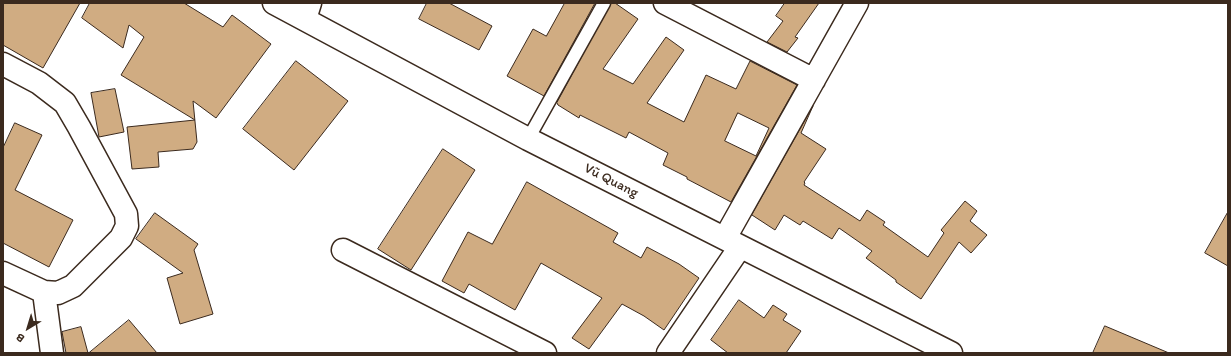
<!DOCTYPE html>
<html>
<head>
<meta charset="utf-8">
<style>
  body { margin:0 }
  #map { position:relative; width:1231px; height:356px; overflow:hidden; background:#fff; font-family:Itim,sans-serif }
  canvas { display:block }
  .frame { position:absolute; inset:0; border:4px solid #3b2a1e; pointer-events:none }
  .north { position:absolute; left:8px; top:308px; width:40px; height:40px; -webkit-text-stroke:3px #fff; paint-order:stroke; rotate:218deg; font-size:11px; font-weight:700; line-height:16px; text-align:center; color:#3b2a1e }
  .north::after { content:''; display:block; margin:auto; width:14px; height:18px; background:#3b2a1e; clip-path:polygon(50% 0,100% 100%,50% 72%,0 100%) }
</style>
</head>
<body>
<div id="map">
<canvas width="1231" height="356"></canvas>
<div class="frame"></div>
<div class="north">B</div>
</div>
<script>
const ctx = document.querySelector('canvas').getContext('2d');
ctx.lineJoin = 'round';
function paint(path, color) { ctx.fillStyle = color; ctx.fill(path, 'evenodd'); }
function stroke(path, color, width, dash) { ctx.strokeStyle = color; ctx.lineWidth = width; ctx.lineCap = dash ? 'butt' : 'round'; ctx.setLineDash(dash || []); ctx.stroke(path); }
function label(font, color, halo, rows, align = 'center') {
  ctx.font = font + ' Itim,sans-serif'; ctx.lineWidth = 4; ctx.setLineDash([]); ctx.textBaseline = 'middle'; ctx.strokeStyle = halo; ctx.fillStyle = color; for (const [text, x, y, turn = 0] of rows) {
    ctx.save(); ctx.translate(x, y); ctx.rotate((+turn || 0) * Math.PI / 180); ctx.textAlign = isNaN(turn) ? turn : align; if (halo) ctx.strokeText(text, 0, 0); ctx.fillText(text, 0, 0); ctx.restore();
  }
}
const building = new Path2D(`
  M3 3H80L43 68 3 45Z
  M90 3H184L223 27 232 15 271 44 216 118 193 101 197 142 193 149 158 152 159 167 132 169 127 127 195 120 121 75 144 37 129 25 123 48 82 18Z
  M427 3H449L492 26 479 50 419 19Z
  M565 3H595L544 96 507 76 533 29 546 36Z
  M611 3H615L638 19 603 69 633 84 666 37 684 50 647 103 684 122 706 75 736 89 750 61 797 85 731 202 687 179V177L663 165 668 153 629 132 626 138 580 115 579 118 558 105 557 103ZM738 113 769 128 756 156 725 141Z
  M785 3H819L795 37 798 38 787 52 767 42 783 21 776 16Z
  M296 61 348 101 294 170 243 129Z
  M115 89 124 132 99 137 91 93Z
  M813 106 801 133 826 149 804 182 805 183 804 185 860 221 867 210 885 222 883 225 928 257 944 233 941 230 965 201 977 211 970 221 987 235 971 253 959 242 921 299 896 282V280L866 258 872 251 839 228 832 239 803 221 800 225 784 215 775 230 752 215Z
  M15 123 42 135 15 190 73 220 49 267 3 243V148Z
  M443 149 475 170 411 270 378 249Z
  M527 182 618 233 613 242 641 258 647 247 679 264 699 278 664 330 644 316 622 304 589 349 572 338 602 298 541 263 515 310 469 284 464 293 442 281 468 232 492 244Z
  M1228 212V266L1205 253Z
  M155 213 198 244 194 250 213 314 180 324 167 278 183 273 136 239Z
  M739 300 764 318 773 305 787 314 783 320 801 331 786 353H728L711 340Z
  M129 320 157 353H89Z
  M1105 326 1169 353H1093Z
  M81 327 88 353H66L62 332Z`);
const lane = new Path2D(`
  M528 139 604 3`);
const street = new Path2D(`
  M665 3 814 80
  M305 19 310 3
  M3 64 39 83 65 103 79 127 126 214 127 226 121 238 73 286 58 293 44 292 3 273
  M725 238 857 3
  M343 250 545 353
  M44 292 52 353
  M668 353 740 247`);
const secondary = new Path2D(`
  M274 3 528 139 951 353`);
const streetNames = [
  ["Vũ Quang",611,181,27]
];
paint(building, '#d0ac82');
stroke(building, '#3b2a1e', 1);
stroke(lane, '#3b2a1e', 15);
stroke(street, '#3b2a1e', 25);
stroke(secondary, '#3b2a1e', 25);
stroke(lane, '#fff', 12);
stroke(street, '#fff', 22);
stroke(secondary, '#fff', 22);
label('14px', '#3b2a1e', '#fff', streetNames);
</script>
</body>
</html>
